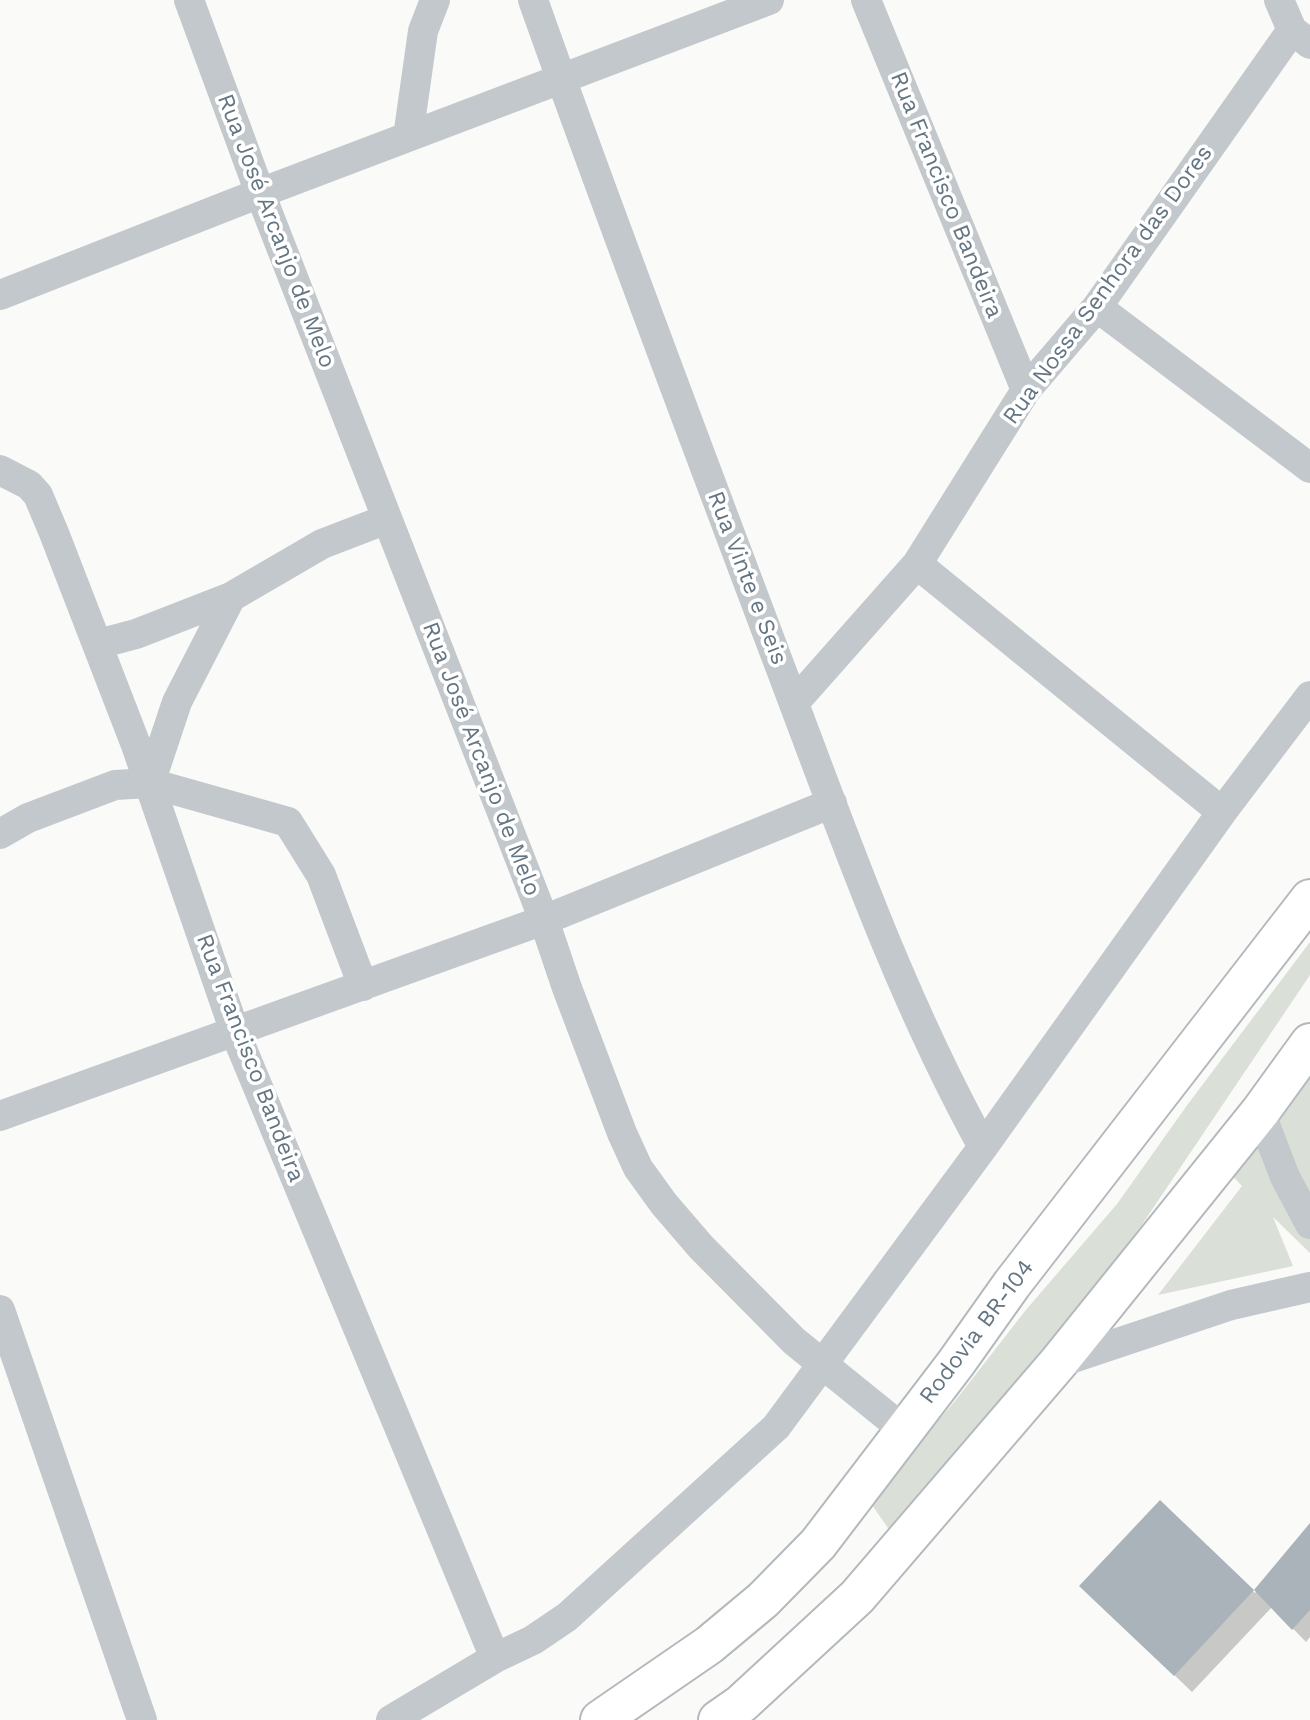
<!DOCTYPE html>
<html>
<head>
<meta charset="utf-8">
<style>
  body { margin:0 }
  canvas { display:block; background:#fafaf8 }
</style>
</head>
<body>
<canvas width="1310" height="1720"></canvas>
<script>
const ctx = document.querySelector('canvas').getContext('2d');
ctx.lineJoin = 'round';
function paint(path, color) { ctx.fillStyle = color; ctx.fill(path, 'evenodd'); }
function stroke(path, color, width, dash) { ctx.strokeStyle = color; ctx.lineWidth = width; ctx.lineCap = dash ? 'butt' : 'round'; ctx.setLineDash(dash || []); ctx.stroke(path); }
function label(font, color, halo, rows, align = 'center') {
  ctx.font = font + ' "Work Sans",sans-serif'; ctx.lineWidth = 7; ctx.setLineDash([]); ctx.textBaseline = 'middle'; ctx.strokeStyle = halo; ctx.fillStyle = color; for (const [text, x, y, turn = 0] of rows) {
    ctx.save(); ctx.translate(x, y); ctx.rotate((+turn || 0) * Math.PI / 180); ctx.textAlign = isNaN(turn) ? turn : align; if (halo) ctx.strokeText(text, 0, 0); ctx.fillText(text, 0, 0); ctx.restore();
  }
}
const green = new Path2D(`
  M1310 942V975L1141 1226 1088 1295 890 1531 870 1502 955 1401 1025 1311 1117 1204 1188 1104Z
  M1310 1036V1253L1273 1217 1293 1266 1158 1295 1242 1186 1217 1160Z`);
const shadow = new Path2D(`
  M1160 1503 1255 1593 1310 1526V1637L1306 1642 1272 1607 1192 1692 1099 1603Z`);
const building = new Path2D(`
  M1160 1500 1254 1590 1174 1676 1079 1586Z
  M1310 1523V1610L1292 1630 1254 1590Z`);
const minor = new Path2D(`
  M189 0 260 193 544 920 567 988 622 1133 638 1168 664 1204 701 1247 794 1341 904 1430
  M533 0C611 220 694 438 776 656 839 822 897 991 983 1147
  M866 0 1026 390
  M1279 0 1292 30 1310 44
  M408 137 423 31 435 0
  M0 295 260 193 769 0
  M1097 307 1310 468
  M0 470 29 485 38 495 54 533 136 745 235 1032 495 1658
  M917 564 1222 812
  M98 644 136 634 231 597
  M794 703 917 564 1026 390 1097 307 1292 30
  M150 783 177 702 231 597 322 544 387 519
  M0 834 28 818 115 785 150 783 288 822 321 875 363 986
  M1260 1112 1285 1177 1310 1224
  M0 1116 544 920 832 803
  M0 1310 142 1720
  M1058 1363 1231 1305 1310 1287
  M391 1720 495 1658 533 1640 567 1617 776 1427 983 1147 1222 812 1310 696`);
const trunk = new Path2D(`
  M600 1720 709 1645 763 1600 818 1544 956 1363 1012 1284 1310 899
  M718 1720 741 1704 857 1597 1058 1363 1260 1112 1310 1043`);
const streetNames = [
  ["Rua Francisco Bandeira",946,195,68],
  ["Rua José Arcanjo de Melo",276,231,69],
  ["Rua Nossa Senhora das Dores",1108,285,-54],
  ["Rua Vinte e Seis",747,578,69],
  ["Rua José Arcanjo de Melo",481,759,69],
  ["Rua Francisco Bandeira",250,1058,69],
  ["Rodovia BR-104",977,1332,-53]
];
paint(green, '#dadfd7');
paint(shadow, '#0003');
paint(building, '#aab3b9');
stroke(trunk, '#b4b9bd', 42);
stroke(minor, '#c3c8cc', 30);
stroke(trunk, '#fff', 38);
label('23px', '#657683', '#fff', streetNames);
</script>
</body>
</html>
